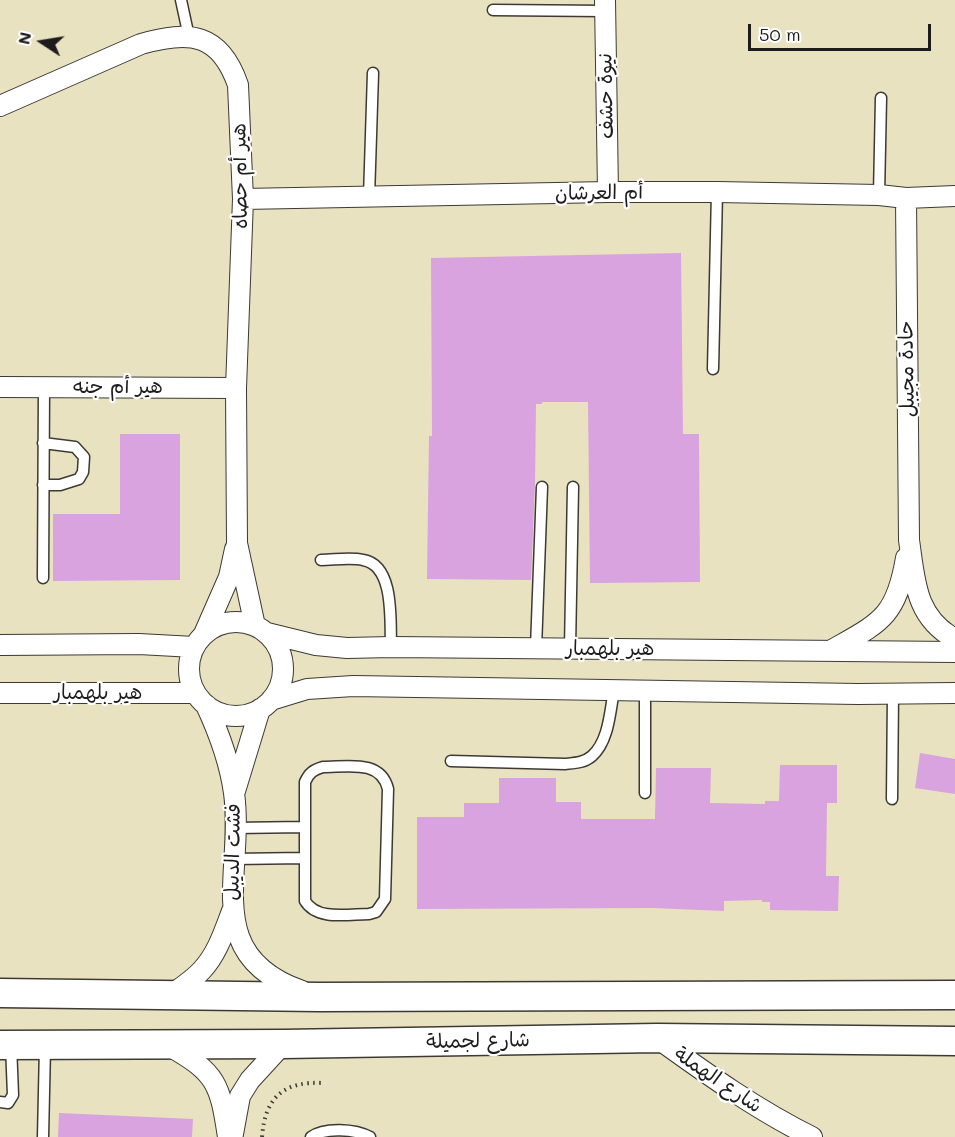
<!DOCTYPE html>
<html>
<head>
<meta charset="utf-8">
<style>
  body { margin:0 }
  #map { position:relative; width:955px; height:1137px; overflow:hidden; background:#e9e2c0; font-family:Mali,sans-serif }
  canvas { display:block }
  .north { position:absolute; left:12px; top:12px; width:60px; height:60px; -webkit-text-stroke:4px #fff; paint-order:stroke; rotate:282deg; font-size:16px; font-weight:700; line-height:24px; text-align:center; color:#1c1c1c }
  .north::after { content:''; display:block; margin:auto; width:21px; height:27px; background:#1c1c1c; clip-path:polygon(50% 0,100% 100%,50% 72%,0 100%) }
  .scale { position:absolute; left:748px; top:24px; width:183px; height:27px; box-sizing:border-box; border:3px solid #1c1c1c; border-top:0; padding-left:8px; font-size:18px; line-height:21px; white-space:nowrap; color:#1c1c1c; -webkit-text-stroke:4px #fff; paint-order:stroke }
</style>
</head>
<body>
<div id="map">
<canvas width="955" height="1137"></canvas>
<div class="north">N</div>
<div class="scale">50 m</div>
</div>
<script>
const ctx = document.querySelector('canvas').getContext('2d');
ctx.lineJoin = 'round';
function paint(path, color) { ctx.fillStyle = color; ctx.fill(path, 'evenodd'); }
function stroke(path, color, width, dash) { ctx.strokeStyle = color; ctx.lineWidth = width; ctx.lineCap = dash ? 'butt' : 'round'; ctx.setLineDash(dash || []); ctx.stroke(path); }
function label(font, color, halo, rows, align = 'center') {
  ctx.font = font + ' Mali,"Playpen Sans Arabic",sans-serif'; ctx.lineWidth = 4.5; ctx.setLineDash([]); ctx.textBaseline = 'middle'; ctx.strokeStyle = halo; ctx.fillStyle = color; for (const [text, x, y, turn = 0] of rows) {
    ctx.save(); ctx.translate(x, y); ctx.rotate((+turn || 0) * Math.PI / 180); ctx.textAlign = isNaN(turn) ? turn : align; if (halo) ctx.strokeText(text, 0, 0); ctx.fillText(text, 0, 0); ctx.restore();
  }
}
const building = new Path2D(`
  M681 253 683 434H699L700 582 590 583 588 402H542V404H536L535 484 531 580 427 579 429 436H432L431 258Z
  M120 434H180V580L53 581V514H120Z
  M920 753 955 759V794L915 788Z
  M780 765H837V803H827L826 876H839L838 911 770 910V902H762V900L724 901V911L652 908 417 909V817H464V803H499V778H556V802H581V819H655L656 768H711L710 803 765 804V801H779Z
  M59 1113 193 1119 192 1137H58Z`);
const path = new Path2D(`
  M262 1137C265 1097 284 1081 323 1083`);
const lane = new Path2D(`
  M181 0 189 37
  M493 10 605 11
  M879 195 881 98
  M369 197 373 73
  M713 369 717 192
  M43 485H60L79 479 83 472 84 457 75 447 43 443
  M321 560C334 560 350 557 363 560 395 565 390 622 391 647
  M43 578 44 387
  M536 648 542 487
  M570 648 573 487
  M451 761 565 764C574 763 584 763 592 756 609 741 610 711 614 690
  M323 767C347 767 381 759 388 789L385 899 376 912 369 914C349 914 317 921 305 901V782C309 773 313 770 323 767Z
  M645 793V691
  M892 799 893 693
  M234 828 305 827
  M233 859 304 858
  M0 1102 8 1103 13 1095 11 1045
  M43 1137 45 1047
  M311 1137C325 1127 355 1129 370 1137`);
const street = new Path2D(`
  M605 0 608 192
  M0 106 141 44C190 30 220 33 238 85L243 199 236 388 237 543 255 626
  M906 198 909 540C915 581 915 617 955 639
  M243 199 608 192H717L879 195 906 198 955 196
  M0 387 236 388
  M189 669a47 47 0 1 1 94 0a47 47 0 1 1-94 0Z
  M267 633 316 645 347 648 391 647 955 652
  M204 634 229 577 235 549
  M0 645 139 644 194 647
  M832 650C881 622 896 617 906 558
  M0 693H195
  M271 700 307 689 353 686 858 694 955 693
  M206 705C219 733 230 763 234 793 245 873 199 955 302 991
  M235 791 260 709
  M172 994C182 987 193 980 202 970 217 954 224 932 232 911
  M657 1038C707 1074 757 1110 812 1137
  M169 1046C217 1073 220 1084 228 1137
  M233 1134 240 1096 250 1080 283 1044`);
const secondary = new Path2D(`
  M0 993 319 997 955 995
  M0 1045 283 1044 657 1038 955 1041`);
const streetNames = [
  ["نيوة حشف",606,96,-91],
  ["هير أم حصاه",240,176,-91],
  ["أم العرشان",599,193,-1],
  ["حادة مجيبل",907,369,-91],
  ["هير أم جنه",118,387],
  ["هير بلهمبار",610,649],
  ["هير بلهمبار",98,693],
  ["فشت الديبل",233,852,-89],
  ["شارع لجميلة",478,1041,-1],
  ["شارع الهملة",718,1080,34]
];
paint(building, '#d8a3de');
stroke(lane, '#3b3a35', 13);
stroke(street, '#3b3a35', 22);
stroke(secondary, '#3b3a35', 31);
stroke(path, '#3b3a35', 4, [1.5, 4.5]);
stroke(lane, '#fff', 10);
stroke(street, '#fff', 20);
stroke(secondary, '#fff', 28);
label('20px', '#1c1c1c', '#fff', streetNames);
</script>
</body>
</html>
